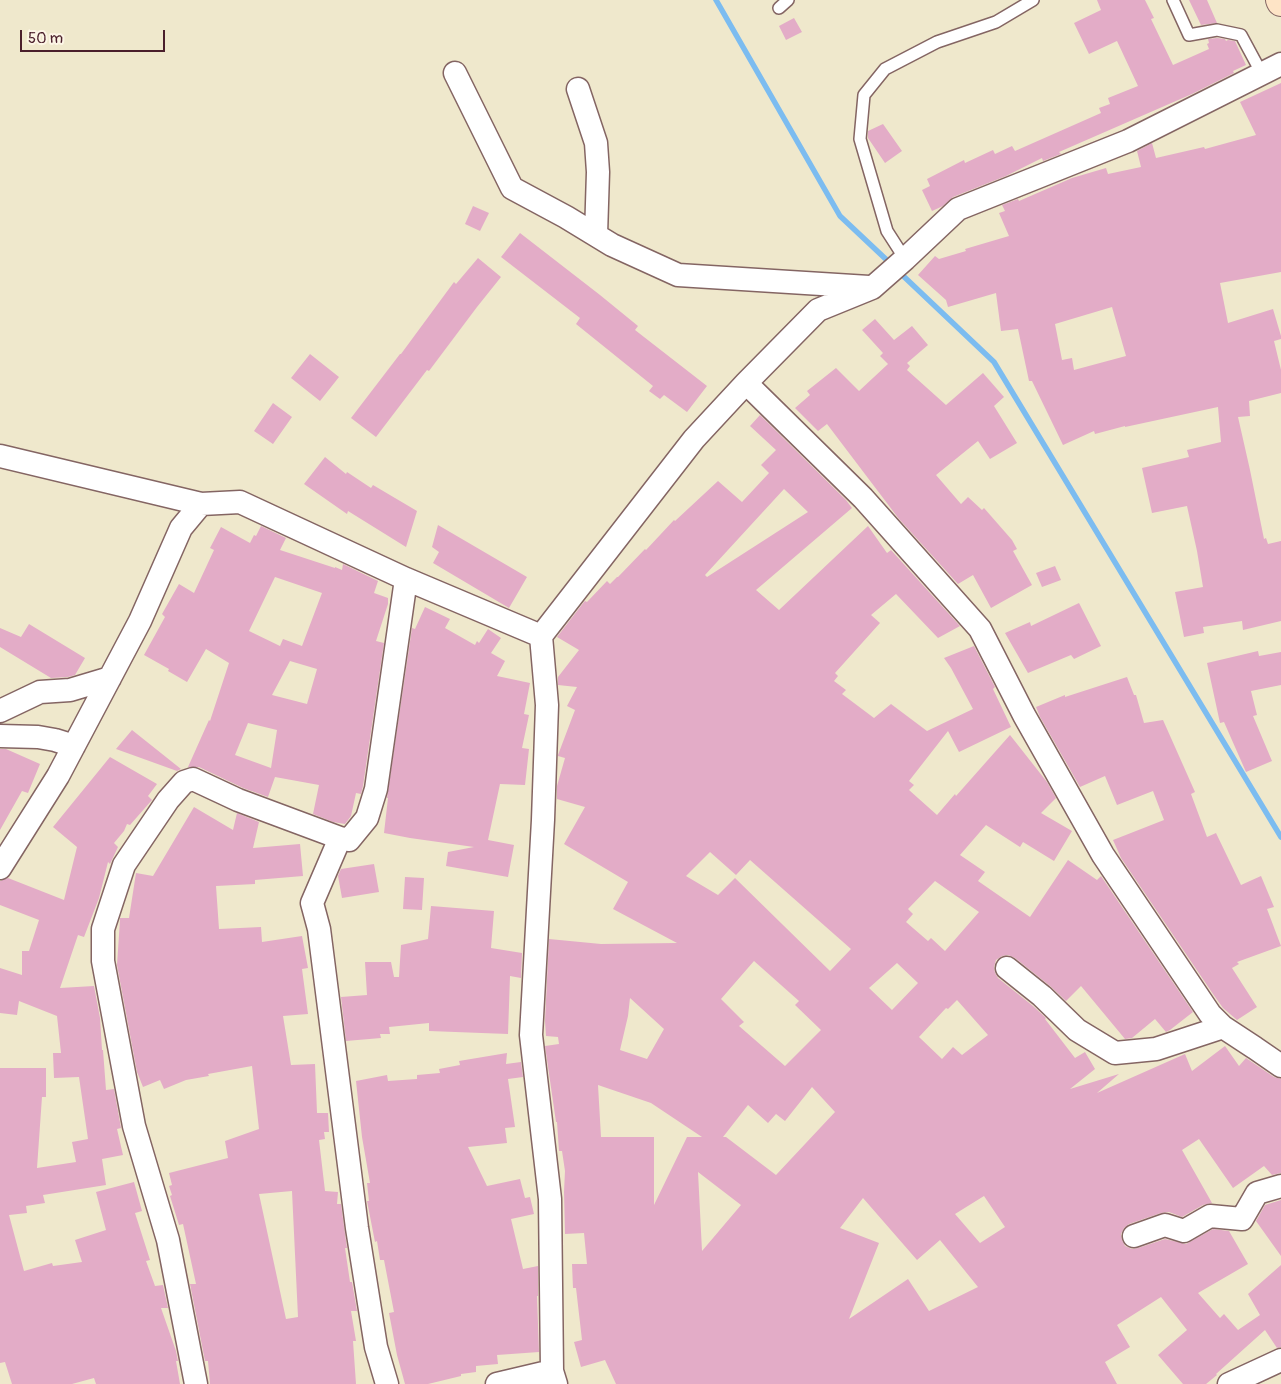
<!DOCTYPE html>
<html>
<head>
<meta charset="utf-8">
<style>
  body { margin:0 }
  #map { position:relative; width:1281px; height:1384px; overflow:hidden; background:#efe8cc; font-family:Pangolin,sans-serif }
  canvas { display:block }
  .scale { position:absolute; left:20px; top:30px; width:145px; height:22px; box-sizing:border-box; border:2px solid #4a1f2b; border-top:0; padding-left:6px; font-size:15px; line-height:18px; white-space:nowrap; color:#4a1f2b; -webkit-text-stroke:4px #fcf5e5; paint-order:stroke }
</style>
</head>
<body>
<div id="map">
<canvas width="1281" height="1384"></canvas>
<div class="scale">50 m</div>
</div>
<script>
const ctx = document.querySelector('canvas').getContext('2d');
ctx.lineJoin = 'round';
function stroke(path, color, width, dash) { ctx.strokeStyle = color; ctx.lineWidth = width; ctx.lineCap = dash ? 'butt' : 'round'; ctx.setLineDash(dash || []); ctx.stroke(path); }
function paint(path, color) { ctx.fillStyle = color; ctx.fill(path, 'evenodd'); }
const stream = new Path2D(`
  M716 0 840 216 891 264
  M898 271 994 362 1281 837`);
const building = new Path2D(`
  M1097 0H1145L1154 18 1151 19 1173 65 1209 49 1207 44 1209 43 1208 39 1217 38 1225 39 1226 41 1228 40 1235 41 1246 65 1233 71 1234 73 1192 94 1059 152 1061 154 1043 161 1042 158 1006 176 953 197 943 206 932 211 922 190 930 186 927 179 964 160 965 163 993 150 995 154 1012 146 1015 151 1101 113 1099 108 1110 104 1108 98 1138 86 1117 41 1089 54 1074 23 1101 10Z
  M1189 0H1207L1217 23 1201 25Z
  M794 18 802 32 786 40 779 26Z
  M1281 83V272L1220 283 1228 323 1273 309 1281 336V339L1274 341 1281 370V393L1249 401 1250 416 1238 417 1250 470 1264 539 1266 538 1268 544 1281 541V621L1243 630 1242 621 1203 627 1204 633 1184 637 1175 592 1203 587 1197 551 1187 506 1152 513 1142 468 1189 457 1187 450 1221 442 1218 407 1125 427V426L1095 434 1094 431 1063 445 1032 381H1029L1018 329 1001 331 996 293 948 307 946 300 918 275 935 256 939 259 966 251 965 249 1009 236 999 213 1005 211 1002 205 1018 199 1019 201 1072 178 1106 168 1108 174 1141 167 1137 151 1152 143 1156 158 1204 147 1205 149 1256 135 1240 102ZM1112 307 1126 356 1074 370 1072 358 1062 360 1055 324Z
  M883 124 902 151 885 163 868 138V131Z
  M473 206 489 213 480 231 465 224Z
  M520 233 600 295 638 326 635 330 707 386 687 412 664 395 660 399 649 391 653 386 576 324 580 318 501 257Z
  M478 258 501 277 477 307 429 371 427 370 376 437 351 418 400 354H401L454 282 456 284Z
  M875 319 894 340 912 326 928 345 907 363 910 366 907 370 946 405 983 373 1004 397 994 406 1017 443 990 459 978 441 936 475 961 504 968 497 982 510 984 508 1012 540 1017 549 1013 551 1032 585 991 608 973 575 958 584 899 519 827 424 818 431 795 408 810 395 807 391 836 368 859 391 888 364 880 356 883 353 862 330Z
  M310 354 339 377 320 401 291 378Z
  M273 403 292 417 273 444 254 431Z
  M760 415 846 500 852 508 756 590 779 610 868 526 887 553 891 550 960 626 938 638 896 594 871 615 880 623 835 673 838 676 834 681 846 690 842 694 874 718 891 704 927 731 973 709 951 668 944 658 974 646 995 687 993 689 1011 727 959 752 948 731 909 781 914 785 909 790 937 815 955 794 956 796 1010 735 1047 782 1056 798 1041 813 1072 831 1054 861 1023 842 1020 847 986 825 960 855 985 872 978 881 1030 917 1068 860 1097 880 1101 876 1193 1012 1170 1030 1166 1032 1155 1019 1132 1038 1125 1039 1081 986 1066 1001 1050 986 1015 958 1008 955 1002 956 996 960 994 967 995 973 998 978 1033 1006 1046 1018 1045 1019 1075 1058 1085 1052 1095 1069 1070 1089 1119 1074 1097 1093 1185 1054 1192 1071 1225 1046 1239 1066 1246 1058 1274 1077 1281 1079V1173L1272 1175 1264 1166 1233 1188 1199 1139 1182 1150 1212 1203 1203 1205 1182 1217 1169 1212 1161 1213 1129 1224 1124 1228 1121 1234 1122 1240 1125 1246 1132 1249 1138 1248 1165 1239 1186 1244 1213 1229 1229 1231 1248 1264 1198 1293 1220 1318 1224 1314 1238 1330 1260 1315 1248 1294 1281 1265V1347L1277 1348 1265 1330 1216 1374 1217 1375 1206 1384H1183L1158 1355 1187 1330 1161 1297 1117 1325 1130 1347 1105 1362 1117 1384H616L605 1360 581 1367 574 1342 582 1340 576 1288H573L572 1264H587L584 1233 565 1234 564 1192 565 1171 562 1151H559L557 1122H556L545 1046 559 1044 558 1037 546 1036 545 1021 549 939 601 944 677 943 613 909 628 882 564 844 585 807 557 799V786L565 758 558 756V755L575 710 567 706 577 687 558 685V677L579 650 557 637 584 602 585 601 587 602 607 581 610 584 617 577H618L645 549 646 550 674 520 675 521 718 481 742 502 769 473 761 465 776 450 750 426ZM784 489 808 512 707 577 705 575ZM710 852 736 875 750 860 851 949 830 971 735 878 718 895 686 876ZM935 881 979 912 945 951 931 938 928 941 906 922 913 914 908 909ZM754 961 799 1001 795 1005 821 1030 785 1066 739 1026 744 1022 721 999ZM897 963 918 983 892 1010 869 988ZM630 998 664 1029 647 1059 620 1050 628 1016ZM957 1000 988 1035 962 1055 953 1047 942 1059 919 1037 946 1008 948 1009ZM598 1085 651 1103 702 1137H687L654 1205V1137H601ZM812 1087 835 1112 776 1175 726 1137H723L748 1105 768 1123 776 1114 785 1121ZM698 1172 741 1205 702 1251ZM984 1196 1005 1227 980 1243 955 1214ZM863 1198 917 1260 940 1240 978 1287 929 1311 908 1279 849 1319 879 1243 840 1228Z
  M325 457 346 474 347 472 371 488 373 485 417 511 406 547 348 511 347 514 304 484Z
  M438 525 527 577 509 608 433 563 439 552 432 547Z
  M261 526 286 538 280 550 335 568V567L342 570 343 564 378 581 374 593 388 598V604L376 641 384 643 363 786 361 794 356 793 351 816 345 824 333 822 313 814 319 785 275 777 268 797 243 788 199 767H188L209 720 210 721 229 663 206 649 187 682 168 671 169 669 144 655 165 617 162 614 179 584 194 593 214 550 210 548 221 527 250 543 254 535 256 536ZM275 577 322 593 302 646 283 639 280 646 249 631ZM290 661 317 669 307 704 272 695ZM248 723 277 730 271 768 235 755Z
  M1055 566 1061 580 1042 587 1036 573Z
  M1079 603 1101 646 1074 659 1071 655 1028 673 1005 633 1030 622 1031 626Z
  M425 607 450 619 445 628 475 645 477 641 479 643 488 629 501 638 491 653 505 661 497 676 530 683 524 714 529 715 522 748 529 749 525 785 500 784 488 840 514 845 508 877 446 866 448 852 474 847 410 838 384 833 388 798H387L412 628 415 629Z
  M29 624 85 658 75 675 68 677 51 678 0 647V628L21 637Z
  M1258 651 1259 656 1281 652V685L1251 691 1257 715 1253 716 1272 761 1246 772 1224 722 1220 723 1207 663Z
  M1127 677 1134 695H1136L1144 723 1163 720 1195 792 1191 794 1207 837 1216 833 1241 885 1261 876 1274 907 1267 909 1281 946 1237 962 1239 964 1232 968 1257 1007 1237 1020 1223 1008 1213 994 1121 858 1113 840 1164 820 1153 791 1117 805 1105 776 1080 787 1040 717 1036 707 1065 695V697Z
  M132 730 181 769 177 771 116 749Z
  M0 749H6L40 764 28 793 22 791 0 830Z
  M110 757 157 784 148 796 152 800 130 825 127 824 124 831 114 843 118 847 110 864 108 862 99 898 84 937 78 935 60 988 94 986 100 1018 102 1050H103L106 1090 114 1089 121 1128 117 1129 123 1155 102 1159 106 1185 43 1195 45 1203 26 1206 27 1213 9 1215 24 1271 52 1263 53 1266 82 1262 75 1240 106 1230 96 1192 134 1182 142 1211 135 1213 150 1260 146 1261 155 1286 163 1285 168 1308H161L176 1351 178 1361H176L180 1384H96L94 1378 72 1384H12L5 1362 0 1363V1068H46V1097H42L37 1168 76 1162 72 1142 88 1139 79 1077 54 1078 53 1053H61L57 1016 19 1001 17 1015 0 1013V968L22 975V951H29L39 920 0 905V881L8 878 64 900 77 847 53 827Z
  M194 807 233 830 237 813 259 822 253 848 300 844 303 876 255 880V884L216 886 219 929 261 927 262 942 302 936 308 968 302 969 308 1014 283 1016 291 1065 315 1064 317 1113H328L329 1132H324L325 1139 319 1140 325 1191 338 1192 337 1204H341L347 1248H345L350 1282H352L357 1311H351L356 1341H353L356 1384H210L208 1361H205L190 1284H196L183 1224 179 1225 170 1196 172 1195 169 1186 172 1185 169 1173 228 1158 225 1141 259 1129 252 1066 208 1074 209 1076 186 1080 164 1089 160 1080 143 1087 137 1072 117 965 120 920V918H129L136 873 153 876ZM292 1191 298 1317 286 1319 259 1194Z
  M374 864 379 892 342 898 338 876 341 869Z
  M405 877 424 878 422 910 403 909Z
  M431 906 494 911 491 948 522 953 521 978 510 976 508 1034 429 1031V1023L389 1027 390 1034H380L381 1038 346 1041 341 997 367 995 365 962H391L394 977H399L401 945 428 939Z
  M507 1053 506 1064 521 1062 523 1077 508 1079 515 1127 505 1128 507 1143 468 1147 487 1186 520 1179 525 1198 530 1197 534 1214 511 1219 523 1269 538 1266V1296H537L539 1352 497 1355 498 1364 476 1366V1372L461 1374V1376L428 1384H405L397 1355 389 1313 394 1312 384 1260H380L377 1241 375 1242 367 1201H369L367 1183H370L362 1137 356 1081 387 1075 388 1081 417 1079V1075L440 1073 439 1069 460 1065 459 1061Z
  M1281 1200V1256L1256 1221 1265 1205Z`);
const service = new Path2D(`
  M1173 0 1189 35 1217 30 1241 35 1262 74
  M779 8 788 0
  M905 259 887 231 860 139 864 95 885 69 937 42 996 22 1033 0`);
const minor = new Path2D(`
  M455 73 512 188 566 217 612 245 678 275 869 287
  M578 89 596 143 598 172 596 235
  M746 383 863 498 980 629 1024 715 1103 855 1210 1014 1223 1027 1255 1048 1281 1066
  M0 456 201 504 240 502 406 579 541 636
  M0 711 40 692 70 690 110 678
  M0 736 38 737 55 740 74 746
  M0 868 58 776 140 621 181 528 201 504
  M1007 968 1042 996 1077 1030 1115 1053 1156 1049 1223 1027
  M1134 1236 1165 1225 1184 1231 1210 1216 1242 1219 1257 1193 1281 1186
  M196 1384 168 1240 134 1126 103 961V929L124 865 168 800 184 782 193 779 238 800 340 838
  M387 1384 376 1347 357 1228 319 929 312 903 340 838 349 840 367 818 376 789 406 579
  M497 1384 552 1371
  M556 1384 552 1371 550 1199 531 1035 543 820 547 705 541 636 694 439 746 383 818 310 872 288 905 259 958 209 1128 141 1281 64
  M1229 1384 1281 1360`);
const secondary = new Path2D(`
  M1280 0 1281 2`);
stroke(stream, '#7cbcf0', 5.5);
paint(building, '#e3acc7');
stroke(service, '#846563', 14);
stroke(minor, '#846563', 25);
stroke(secondary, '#846563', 30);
stroke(service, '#fff', 11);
stroke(minor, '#fff', 22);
stroke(secondary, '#fee4c6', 28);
</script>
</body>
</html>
